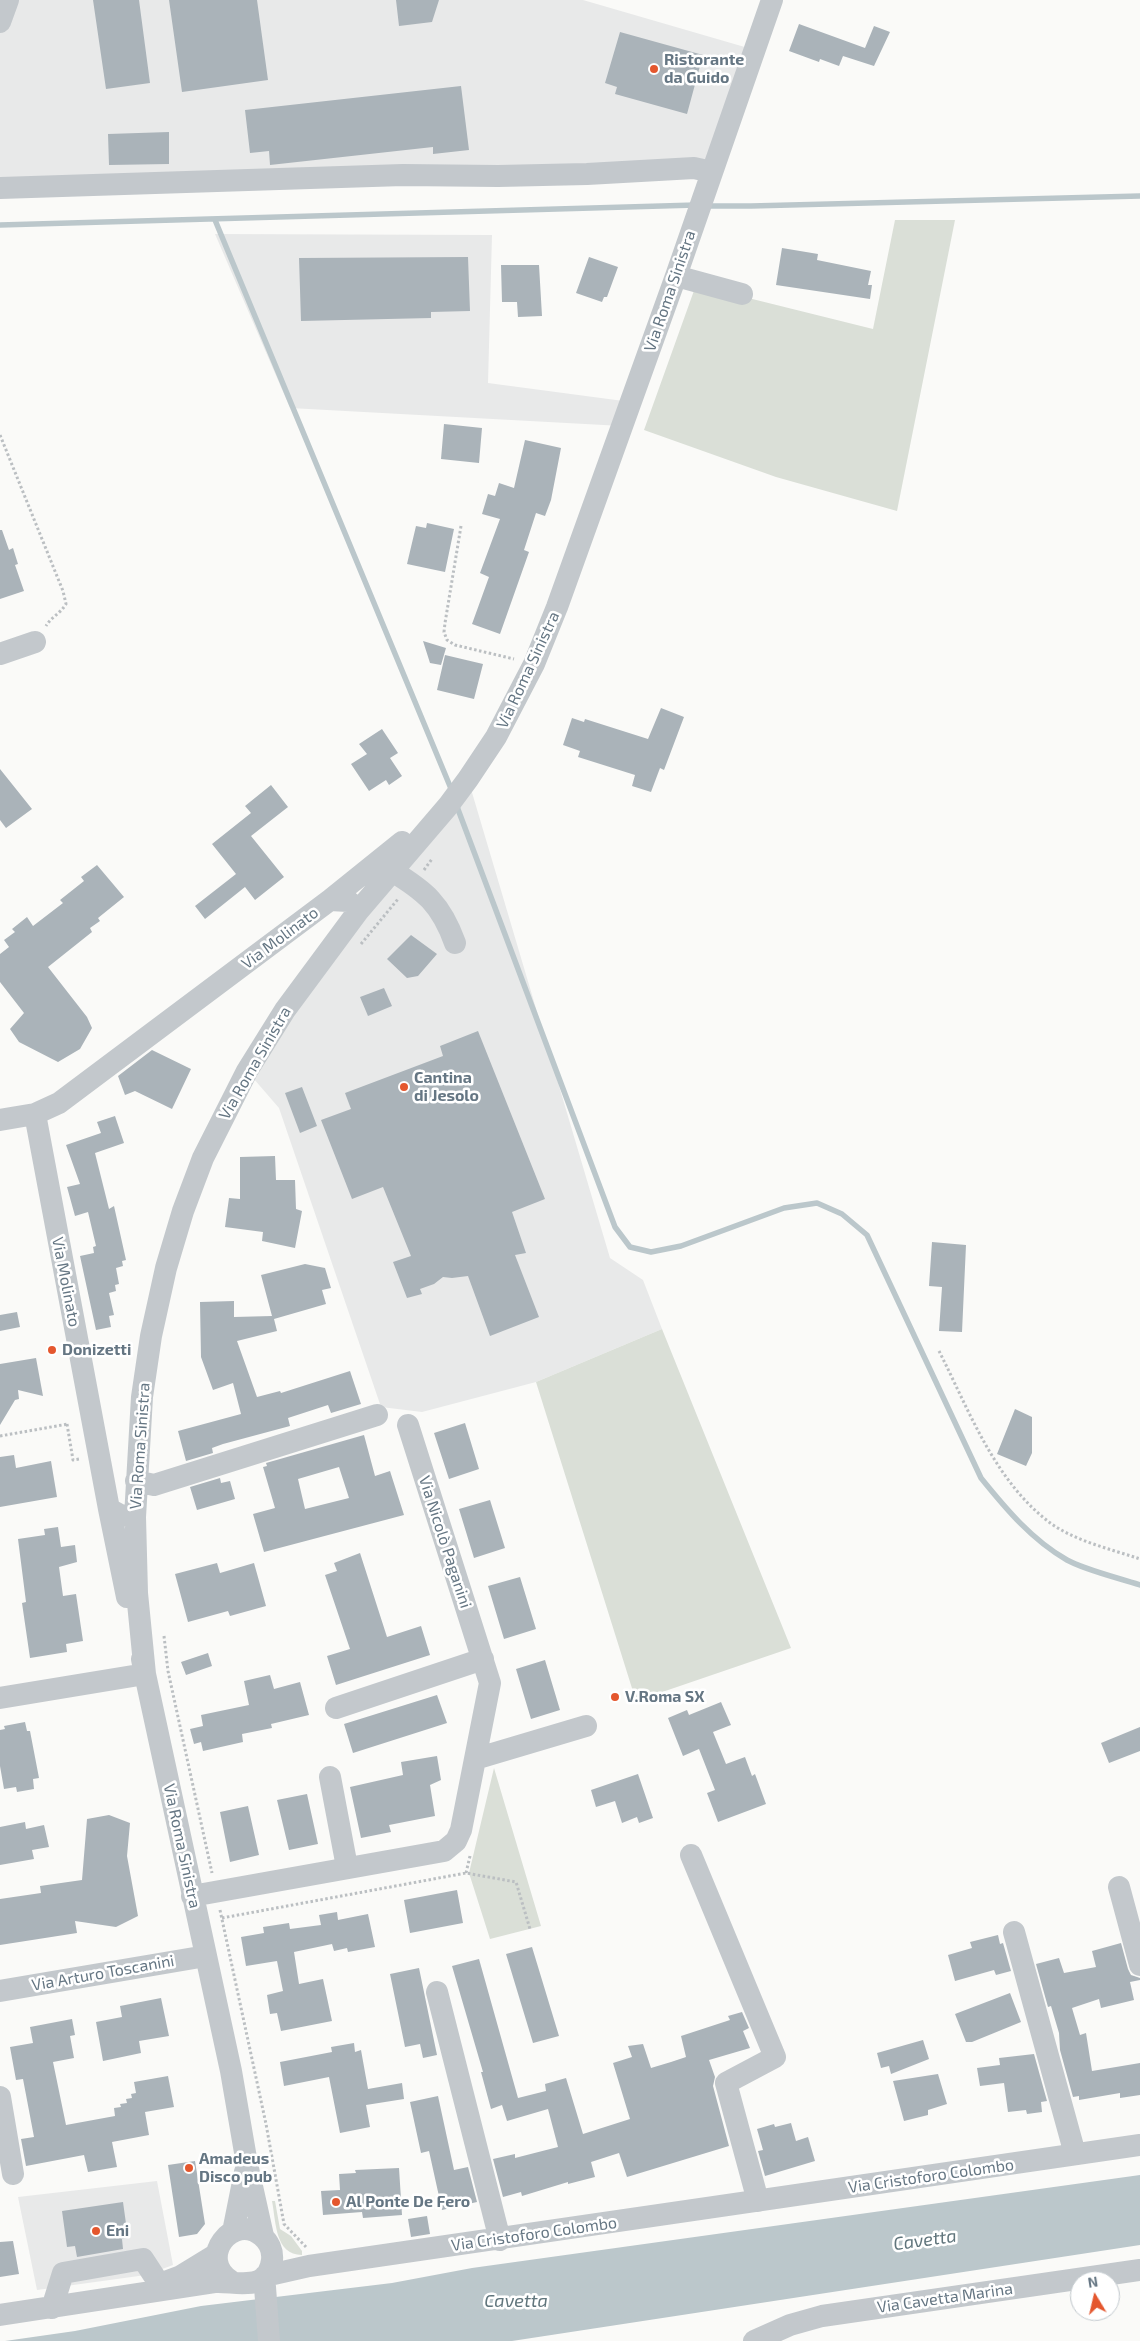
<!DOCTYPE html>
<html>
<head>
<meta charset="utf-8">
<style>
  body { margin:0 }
  #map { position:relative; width:1140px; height:2341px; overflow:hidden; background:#fafaf8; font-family:"Exo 2",sans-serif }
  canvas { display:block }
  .north { position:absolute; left:1070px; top:2271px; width:50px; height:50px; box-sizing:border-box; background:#fff; border:1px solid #c1c8cd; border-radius:50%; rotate:351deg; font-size:14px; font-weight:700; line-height:20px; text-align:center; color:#657683 }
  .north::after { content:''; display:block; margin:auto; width:18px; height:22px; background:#e4572e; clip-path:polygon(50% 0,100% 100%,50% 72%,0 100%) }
</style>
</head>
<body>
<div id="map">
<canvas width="1140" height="2341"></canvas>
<div class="north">N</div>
</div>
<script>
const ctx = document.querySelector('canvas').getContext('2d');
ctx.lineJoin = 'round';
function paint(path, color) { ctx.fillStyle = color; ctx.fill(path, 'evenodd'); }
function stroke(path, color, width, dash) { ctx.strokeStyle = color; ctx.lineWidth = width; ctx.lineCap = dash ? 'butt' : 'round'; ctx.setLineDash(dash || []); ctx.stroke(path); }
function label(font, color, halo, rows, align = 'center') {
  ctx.font = font + ' "Exo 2",sans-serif'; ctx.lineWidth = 5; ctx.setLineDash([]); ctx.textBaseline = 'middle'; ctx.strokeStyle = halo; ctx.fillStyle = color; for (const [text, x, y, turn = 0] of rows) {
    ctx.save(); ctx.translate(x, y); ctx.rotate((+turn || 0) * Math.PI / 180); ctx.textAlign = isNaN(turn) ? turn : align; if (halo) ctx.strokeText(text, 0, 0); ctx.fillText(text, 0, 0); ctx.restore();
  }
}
const built = new Path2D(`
  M0 0H583L755 50 712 172 0 188Z
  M215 234 492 235 488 383 631 402 622 426 290 408Z
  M468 779 610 1258 643 1280 662 1329 536 1382 422 1412 381 1407 279 1108 247 1071Z
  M157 2181 173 2265 146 2275 37 2290 18 2197Z`);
const green = new Path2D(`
  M895 220H955L897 511 776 477 644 430 696 285 873 329Z
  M662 1329 791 1648 636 1701 536 1382Z
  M494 1768 541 1926 490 1939 469 1873Z
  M272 2201H275L280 2229 291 2236 302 2251V2255C275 2255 276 2222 272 2201Z`);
const water = new Path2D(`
  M1140 2175V2245L512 2341H5L75 2331 201 2306 392 2283 472 2268Z`);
const stream = new Path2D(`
  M705 206H751L1140 196
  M215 220 452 791
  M0 225 696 205
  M456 804 615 1227 630 1247 651 1252 681 1246 784 1208 817 1203 842 1214 867 1235 981 1478C1006 1509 1032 1540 1067 1560 1085 1570 1119 1578 1140 1585`);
const building = new Path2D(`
  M93 0H139L150 83 106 89Z
  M169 0H257L268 80 182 92Z
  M396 0H439L432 22 399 26Z
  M799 24 865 48 874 26 890 32 874 66 843 56 839 66 820 59 819 62 789 51Z
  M620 32 703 55 687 114 615 94 617 87 605 83Z
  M461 86 469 150 433 154V147L270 165 269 151 250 153 245 110Z
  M169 132V164L109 165 108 134Z
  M782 248 818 254 817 260 871 271 868 285H872L870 299 776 285Z
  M468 257 470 311 431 312V318L301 321 299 258Z
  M589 257 618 267 607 297H604L602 302 576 293Z
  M501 265H539L542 316 518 317 517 302H502Z
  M444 424 482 428 479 463 441 459Z
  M525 440 561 448 551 500 545 516 536 513 524 550 529 552 500 634 472 624 489 577 480 573 500 519 482 514 488 494 495 496 499 483 514 488Z
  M427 523 454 529 445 572 407 564 416 526 426 528Z
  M0 530H2L9 550 13 548 18 564 15 565 24 591 0 599Z
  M423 641 446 648 441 665 430 663Z
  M445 655 483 664 474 699 437 690Z
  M661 708 684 717 664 770 660 768 651 792 632 786 635 775 578 757 580 751 563 745 572 718 584 722 585 719 648 739Z
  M382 729 398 753 390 758 402 776 389 785 386 780 369 791 351 764 367 754 359 744Z
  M0 769 32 809 6 828 0 820Z
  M271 785 288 807 251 836 284 877 255 900 245 887 205 919 195 906 236 874 212 844 251 813 245 806Z
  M97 865 124 897 98 918 100 921 90 928 92 932 48 967 87 1017 92 1028 80 1049 58 1062 19 1042 10 1029 24 1013 0 982V954L9 947 4 940 15 932 12 929 27 917 33 926 63 903 60 900 84 881 81 877Z
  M411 935 437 954 418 976 407 978 387 959Z
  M384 988 392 1006 368 1016 360 997Z
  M478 1031 545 1199 512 1212 526 1253 515 1255 539 1317 490 1336 468 1276 452 1278 443 1277 434 1284 420 1289 422 1294 407 1298 393 1262 411 1256 383 1187 352 1199 321 1120 351 1109 345 1093 443 1056 440 1046Z
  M152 1050 191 1069 172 1109 135 1091 125 1095 118 1076Z
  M302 1087 317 1126 300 1133 285 1093Z
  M115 1116 124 1143 95 1153 109 1209 114 1206 126 1260 122 1261 123 1266 116 1268 119 1284 115 1285 116 1291 109 1293 114 1315 109 1316 111 1327 96 1330 80 1256 94 1253 93 1247 96 1246 88 1212 75 1216 67 1187 80 1184 66 1145 101 1133 97 1122Z
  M275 1156 276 1180H295L296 1209 302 1211 295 1248 262 1241 263 1232 225 1227 229 1198 240 1199V1157Z
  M932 1242 966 1245 962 1332 939 1331 942 1287 929 1286Z
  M305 1264 325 1268 331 1288 322 1290 326 1304 274 1319 277 1331 237 1341 257 1397 280 1391 281 1393 350 1371 361 1404 331 1413 328 1405 288 1418 290 1426 223 1444 212 1448 213 1453 186 1461 178 1431 241 1414 233 1383 213 1390 201 1357 200 1302 234 1301V1317L272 1316 261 1275Z
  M17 1312 20 1327 0 1331V1315Z
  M36 1358 43 1396 18 1390 19 1399 15 1400 0 1425V1364Z
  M1015 1409 1032 1417V1453L1026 1466 997 1454Z
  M465 1423 479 1469 449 1479 434 1433Z
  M364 1435 375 1476 390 1471 404 1515 264 1552 253 1514 275 1508 263 1467 267 1466 266 1463ZM339 1467 349 1498 305 1509 298 1479Z
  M14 1455 16 1468 51 1461 57 1497 0 1507V1457Z
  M220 1478 221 1483 230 1481 235 1499 197 1510 190 1487Z
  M490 1500 505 1548 474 1558 459 1509Z
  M58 1527 61 1547 75 1545 77 1562 59 1567 63 1596 76 1594 83 1641 66 1644 67 1652 30 1658 22 1603 26 1602 18 1539 45 1535 44 1529Z
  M360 1553 387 1637 421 1626 430 1655 336 1685 327 1656 350 1649 325 1575 337 1571 334 1563Z
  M217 1563 220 1573 254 1563 266 1606 230 1616 228 1611 188 1622 175 1574Z
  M520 1577 536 1629 504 1639 488 1586Z
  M208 1653 212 1666 186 1675 181 1662Z
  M545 1660 560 1710 531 1719 516 1669Z
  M270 1675 274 1689 300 1682 309 1715 271 1724 272 1728 242 1734 243 1742 203 1751 201 1742 194 1744 190 1729 203 1726 201 1715 249 1705 244 1681Z
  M437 1695 447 1723 353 1753 344 1724Z
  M721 1702 731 1725 713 1732 726 1764 745 1757 752 1776 755 1774 766 1804 718 1822 707 1793 715 1790 699 1749 683 1756 668 1718 687 1710 689 1715Z
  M25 1722 27 1731H30L39 1778 33 1779 34 1789 17 1792 16 1787 4 1789 0 1766V1730L5 1729 4 1726Z
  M1140 1727V1751L1109 1763 1101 1743Z
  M437 1756 441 1780 430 1785 435 1816 389 1825 391 1832 361 1838 350 1787 403 1775 401 1762Z
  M638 1774 653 1818 639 1823 637 1817 622 1823 615 1801 596 1807 591 1790Z
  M307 1794 318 1844 289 1850 277 1800Z
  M248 1806 259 1855 230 1862 220 1812Z
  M109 1815 130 1823 127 1856 138 1916 116 1927 75 1921 77 1933 0 1945V1899L41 1893 40 1886 82 1880 87 1819Z
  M25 1822 26 1829 44 1825 49 1847 32 1850 34 1859 0 1865V1827Z
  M457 1890 463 1923 410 1933 404 1900Z
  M337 1912 338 1920 368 1914 375 1947 348 1952 347 1948 334 1951 332 1944 294 1952 299 1984 323 1979 332 2021 281 2031 277 2013 270 2014 267 1995 283 1991 277 1961 246 1966 241 1937 264 1933 263 1927 289 1923 290 1929 321 1925 319 1915Z
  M998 1935 1000 1944 1003 1943 1011 1971 996 1975 994 1970 955 1981 948 1955 972 1948 970 1942Z
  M1121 1943 1128 1969 1131 1975 1140 1978V1980L1130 1982 1134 2000 1101 2008 1099 1999 1072 2008 1080 2035 1086 2033 1092 2071 1140 2063V2095L1120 2098V2093L1079 2100V2096L1073 2097 1060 2050 1059 2033 1051 2006 1048 2007 1036 1964 1059 1958 1064 1973 1096 1967 1092 1951Z
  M532 1947 559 2036 533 2043 506 1954Z
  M479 1959 518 2098 546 2091 545 2084 566 2078 583 2134 630 2119 613 2063 632 2057 628 2046 643 2044 651 2068 671 2062 686 2057 681 2036 730 2020 728 2016 742 2012 749 2028 743 2031 750 2048 709 2060 715 2077 713 2086 729 2146 627 2177 619 2153 591 2162 595 2177 568 2184V2182L522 2196 521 2192 503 2197 493 2159 515 2154V2158L558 2147 548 2109 507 2121 502 2105 491 2109 481 2072H483L452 1966Z
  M419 1968 437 2055 423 2058 420 2044 405 2047 390 1974Z
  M1010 1993 1021 2022 972 2042H966L955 2014Z
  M161 1998 169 2036 139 2041 141 2053 103 2061 96 2022 122 2017 120 2006Z
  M72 2019 75 2035 70 2036 74 2058 53 2062 66 2125 115 2116 114 2108 121 2107 120 2104 127 2103 126 2099 132 2098 131 2094 136 2093 134 2082 168 2076 174 2107 145 2112 149 2135 112 2142 117 2167 88 2172 84 2155 26 2166 21 2139 34 2137 23 2079 16 2080 10 2047 33 2043 30 2027Z
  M923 2040 929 2059 891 2074 889 2066 881 2068 877 2053Z
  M354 2043 355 2052 361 2050 368 2089 402 2083 404 2099 366 2105 370 2127 340 2133 329 2077 284 2086 280 2062 332 2052 331 2047Z
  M1034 2054 1047 2101 1041 2102 1042 2112 1027 2114 1026 2110 1008 2112 1004 2083 980 2086 977 2068 1000 2065 999 2058Z
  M938 2074 947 2104 928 2110V2115L904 2121 893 2081Z
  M438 2096 454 2170 468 2167 477 2202 442 2210 429 2151 421 2153 410 2102Z
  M791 2123 796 2141 808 2137 815 2161 765 2176 758 2151 763 2150 757 2129 774 2124 775 2127Z
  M195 2161 205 2224 197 2234 179 2237 168 2165Z
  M399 2168 402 2215 363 2218 362 2212 323 2215 321 2191 340 2190 339 2174 356 2173 355 2170Z
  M123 2202 128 2238 122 2239 123 2249 77 2257 75 2246 67 2247 62 2211Z
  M427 2216 430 2234 411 2237 408 2219Z
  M13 2241 19 2274 0 2277V2242Z`);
const path = new Path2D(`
  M0 435 63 591 66 604C60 614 52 616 46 626
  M461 526 445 623 444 632 447 640 455 645 514 659
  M424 870 432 859
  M361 944 398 899
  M939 1351C969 1410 994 1480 1049 1522 1074 1541 1111 1549 1140 1559
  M67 1424 73 1460 79 1459
  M0 1436 68 1424
  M164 1636 168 1671 212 1873
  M466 1873 470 1856
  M220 1910 266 2124 284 2224 306 2247
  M222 1918 466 1873 516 1882 530 1929`);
const minor = new Path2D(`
  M0 22 8 0
  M0 188 403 175 498 176 587 174 694 168 712 172
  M676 276 742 294
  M0 654 35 642
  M392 871C425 891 441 904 455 943
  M330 900 402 842
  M35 1114 109 1509 120 1515 135 1517
  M0 1120 35 1114 59 1103 330 900 348 901 359 910
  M136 1481 154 1485 377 1415
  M109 1509 127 1597
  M0 1698 145 1674 142 1659
  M336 1708 483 1659
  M475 1759 586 1726
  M330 1777 347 1867
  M691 1855 775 2057 726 2083 758 2201
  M1119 1887 1140 1965
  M192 1896 444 1851 456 1841 461 1830 490 1683 408 1425
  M1014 1932 1075 2154
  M0 1991 206 1956
  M437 1992 500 2240
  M0 2097 13 2174
  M233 2232 245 2172
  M263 2236 247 2164 231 2071 145 1674 137 1593 135 1517 142 1397 151 1336 166 1268 183 1211 203 1158 247 1071 285 1010 359 910 448 806 468 779 496 737 534 664 557 607 676 276 772 0
  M265 2276 309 2266 1140 2145
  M263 2278 265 2287 269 2341
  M165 2282 181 2276 217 2254
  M52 2308 63 2273 143 2259 160 2285
  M0 2315 216 2282C236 2281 268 2293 272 2260 273 2251 269 2242 262 2236 233 2211 196 2259 231 2281
  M754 2341 790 2325 822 2316 1140 2270`);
const markers = [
  [654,69,5,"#e4572e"],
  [404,1087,5,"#e4572e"],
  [52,1350,5,"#e4572e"],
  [615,1697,5,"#e4572e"],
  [189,2168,5,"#e4572e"],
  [336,2202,5,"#e4572e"],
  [96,2231,5,"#e4572e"]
];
const poiNames = [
  ["Ristorante",664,60],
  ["da Guido",664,78],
  ["Cantina",414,1078],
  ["di Jesolo",414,1096],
  ["Donizetti",62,1350],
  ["V.Roma SX",625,1697],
  ["Amadeus",199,2159],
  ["Disco pub",199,2177],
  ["Al Ponte De Fero",346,2202],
  ["Eni",106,2231]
];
const streetNames = [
  ["Via Roma Sinistra",670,291,-71],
  ["Via Roma Sinistra",528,670,-65],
  ["Via Molinato",280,938,-37],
  ["Via Roma Sinistra",255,1063,-60],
  ["Via Molinato",66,1282,79],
  ["Via Roma Sinistra",140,1446,-86],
  ["Via Nicolò Paganini",445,1542,72],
  ["Via Roma Sinistra",182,1846,78],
  ["Via Arturo Toscanini",103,1973,-10],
  ["Via Cristoforo Colombo",931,2176,-8],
  ["Via Cristoforo Colombo",534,2234,-8],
  ["Via Cavetta Marina",945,2298,-8]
];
const waterNames = [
  ["Cavetta",925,2240,-8],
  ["Cavetta",516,2301]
];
paint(built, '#e8e9e9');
paint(green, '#dadfd7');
paint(water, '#bbc7cb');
stroke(stream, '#bbc7cb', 5.5);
paint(building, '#aab3b9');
stroke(path, '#bbbfc2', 3, [2.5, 2.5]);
stroke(minor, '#c3c8cc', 22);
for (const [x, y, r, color] of markers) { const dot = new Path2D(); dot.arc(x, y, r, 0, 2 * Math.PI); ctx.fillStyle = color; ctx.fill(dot); stroke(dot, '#fff', 2); }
label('bold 16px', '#657683', '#fff', poiNames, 'left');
label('16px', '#657683', '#fff', streetNames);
label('italic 18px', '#60757c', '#fff', waterNames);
</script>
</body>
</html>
